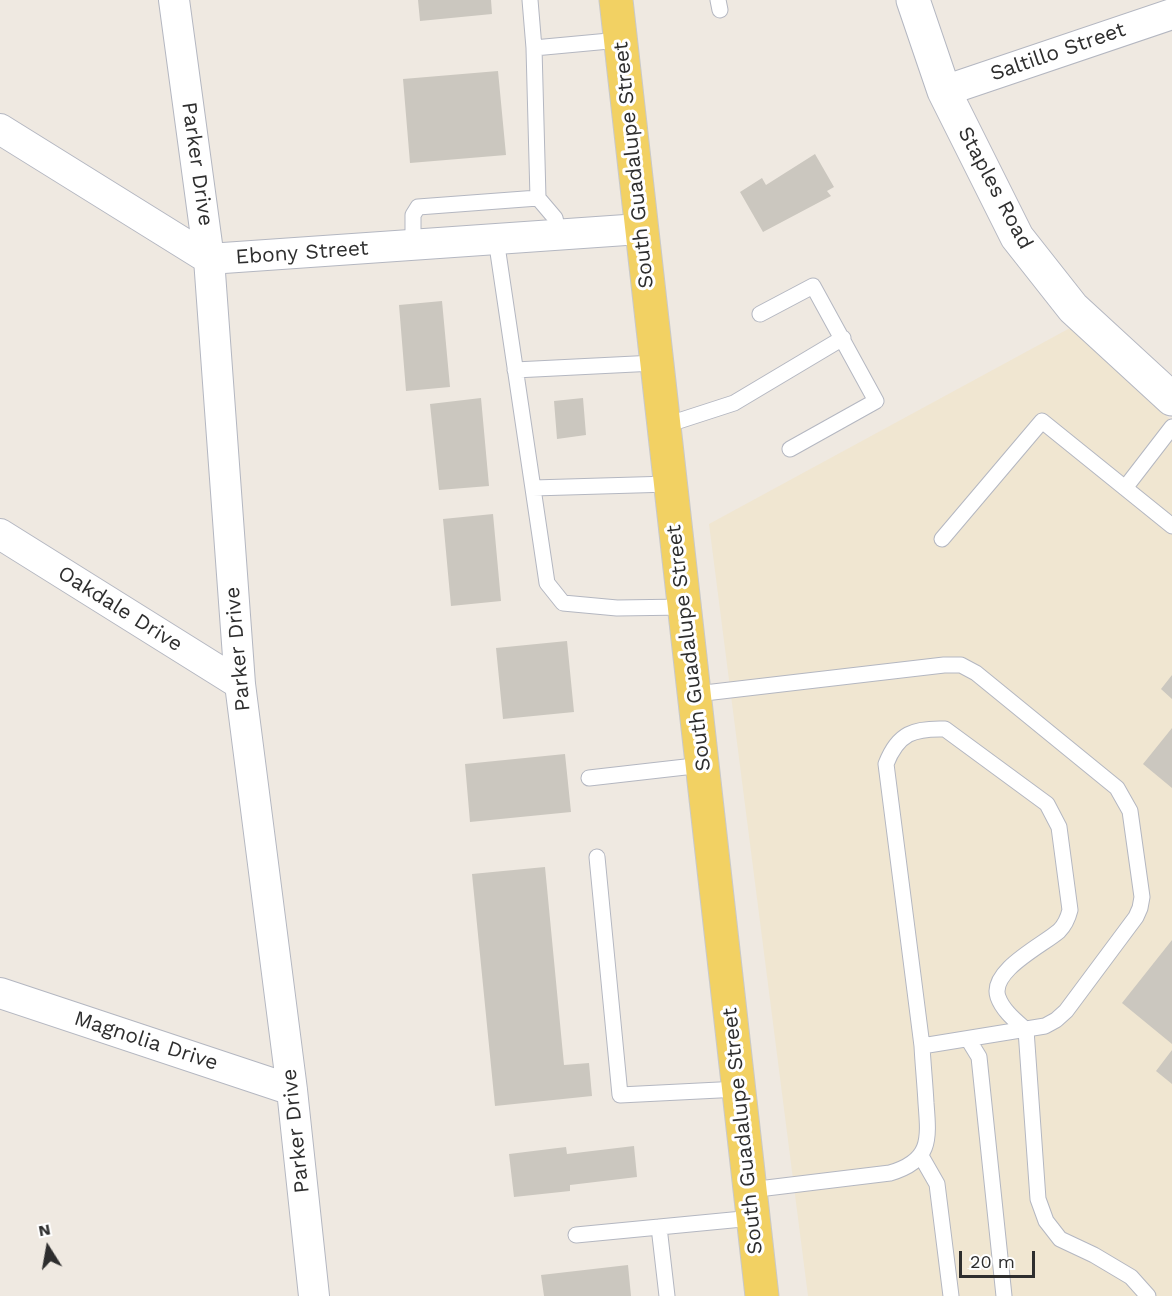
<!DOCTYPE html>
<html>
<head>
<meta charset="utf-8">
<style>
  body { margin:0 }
  #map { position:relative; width:1172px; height:1296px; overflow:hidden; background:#efe9e1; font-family:"Work Sans",sans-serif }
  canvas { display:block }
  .north { position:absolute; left:18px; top:1218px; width:60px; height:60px; -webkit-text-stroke:4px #fff; paint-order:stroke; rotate:349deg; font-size:16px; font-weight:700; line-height:24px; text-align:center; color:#2e2e2e }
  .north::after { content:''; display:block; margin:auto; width:21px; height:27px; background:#2e2e2e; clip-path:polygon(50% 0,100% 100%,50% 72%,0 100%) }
  .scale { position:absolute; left:959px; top:1251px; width:76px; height:27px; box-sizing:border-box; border:3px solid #2e2e2e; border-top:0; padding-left:8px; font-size:18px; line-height:21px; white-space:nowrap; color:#2e2e2e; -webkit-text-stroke:4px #fff; paint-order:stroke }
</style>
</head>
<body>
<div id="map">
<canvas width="1172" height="1296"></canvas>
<div class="north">N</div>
<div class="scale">20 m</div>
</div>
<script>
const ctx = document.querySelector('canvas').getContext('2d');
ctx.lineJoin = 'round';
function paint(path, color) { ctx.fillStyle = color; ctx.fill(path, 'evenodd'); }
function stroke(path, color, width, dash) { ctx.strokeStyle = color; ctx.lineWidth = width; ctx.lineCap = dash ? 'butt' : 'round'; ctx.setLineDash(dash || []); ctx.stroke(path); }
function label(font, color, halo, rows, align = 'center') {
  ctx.font = font + ' "Work Sans",sans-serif'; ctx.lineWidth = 6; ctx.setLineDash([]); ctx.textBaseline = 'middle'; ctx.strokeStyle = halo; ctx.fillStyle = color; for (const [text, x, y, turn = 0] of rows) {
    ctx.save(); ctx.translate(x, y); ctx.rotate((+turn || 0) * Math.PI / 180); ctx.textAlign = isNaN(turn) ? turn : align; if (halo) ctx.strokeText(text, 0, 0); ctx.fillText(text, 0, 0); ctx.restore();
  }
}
const education = new Path2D(`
  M1070 328 1172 421V1296H808L709 524Z`);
const building = new Path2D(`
  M418 0H491L492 14 420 21Z
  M498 71 506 155 410 163 403 79Z
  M815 154 834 187 827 191 831 196 763 232 740 192 762 178 766 185Z
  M442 301 450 387 406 391 399 305Z
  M481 398 489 486 439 490 430 404Z
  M583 398 586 435 557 439 554 401Z
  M493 514 501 601 451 606 443 519Z
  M567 641 574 712 503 719 496 648Z
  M1172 675V699L1161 689Z
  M1172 728V788L1143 764Z
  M565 754 571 812 470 822 465 764Z
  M545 867 564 1065 589 1063 592 1096 495 1106 472 874Z
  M1172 940V1044L1122 1003Z
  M1172 1050V1084L1156 1071Z
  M634 1146 637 1177 570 1185V1191L514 1197 509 1154 566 1147 567 1154Z
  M628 1265 631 1296H544L541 1275Z`);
const service = new Path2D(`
  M530 0 534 48 538 198 555 218 559 235
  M718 0 720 10
  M534 48 620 40
  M496 239 547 583 563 603 617 608 685 607
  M413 245V215L418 207 538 198
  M760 314 813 286 876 401 790 449
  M515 370 655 363
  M663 426 734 403 843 338
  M533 488 670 484
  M1125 488 1172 427
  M942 539 1042 421 1172 526
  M696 694 944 665H961L976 673 1117 788 1130 811 1142 897 1140 908 1136 917 1066 1011 1056 1020 1045 1026 922 1046C923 1065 925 1084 926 1103 929 1140 931 1161 890 1173L750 1190
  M589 778 703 765
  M597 857 620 1095 739 1089
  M968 1039 979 1057 1004 1296
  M922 1046 886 764C898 733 914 728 945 729L1047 804 1059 827 1070 910C1068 918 1065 925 1059 931 1043 945 989 971 998 997 1003 1011 1016 1021 1026 1030L1038 1199 1046 1221 1060 1239 1094 1255 1131 1277 1148 1296
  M921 1156 937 1184 951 1296
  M659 1227 667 1296
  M576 1235 753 1218`);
const minor = new Path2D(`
  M174 0 209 259 240 684 292 1090 314 1296
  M944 91 1172 14
  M0 129 209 259 640 229
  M0 534 240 684
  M0 993 292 1090`);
const secondary = new Path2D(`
  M913 0 944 91 1017 237 1073 308 1172 399`);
const primary = new Path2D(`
  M616 0C664 432 714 864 762 1296`);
const streetNames = [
  ["Saltillo Street",1058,52,-19],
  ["Parker Drive",197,164,82],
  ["South Guadalupe Street",634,165,-96],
  ["Staples Road",995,188,62],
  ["Ebony Street",302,253,-4],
  ["Oakdale Drive",120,609,32],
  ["South Guadalupe Street",689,648,-97],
  ["Parker Drive",238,649,-95],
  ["Magnolia Drive",146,1041,18],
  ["Parker Drive",296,1131,-96],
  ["South Guadalupe Street",743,1131,-96]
];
paint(education, '#f0e6d1');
paint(building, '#cbc7bf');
stroke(service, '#b4b7c1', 17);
stroke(minor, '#b4b7c1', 32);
stroke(secondary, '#b4b7c1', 35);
stroke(primary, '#c9c9c9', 35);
stroke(service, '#fff', 15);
stroke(minor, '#fff', 30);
stroke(secondary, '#fff', 33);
stroke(primary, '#f2d163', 33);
label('21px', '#2e2e2e', '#fff', streetNames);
</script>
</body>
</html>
